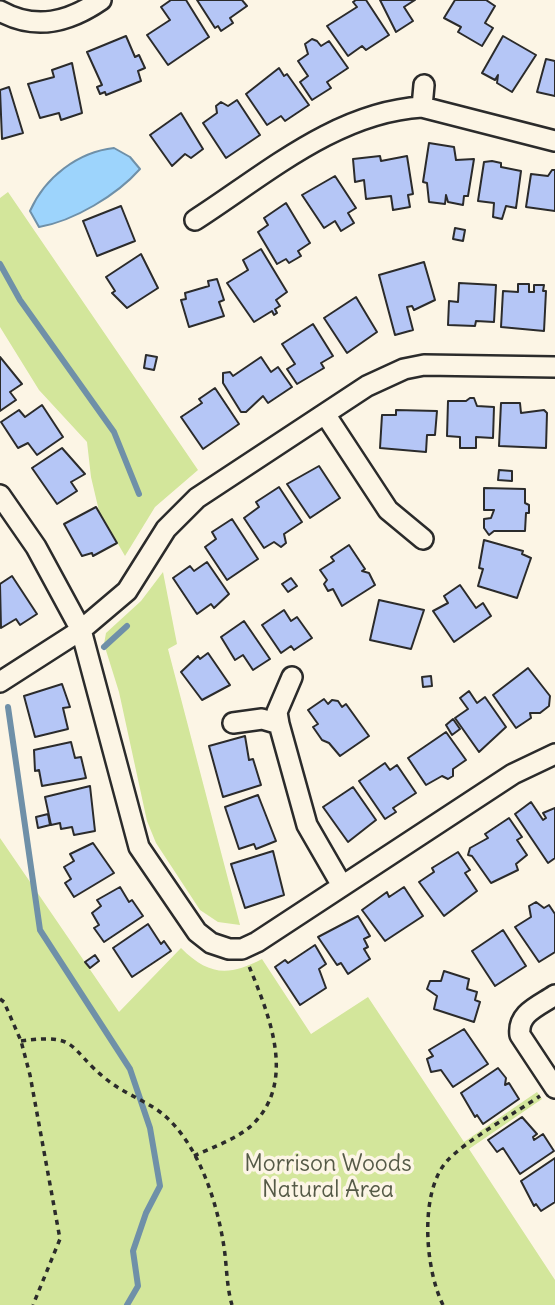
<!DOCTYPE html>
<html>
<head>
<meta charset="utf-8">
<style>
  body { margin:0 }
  canvas { display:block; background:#fcf5e5 }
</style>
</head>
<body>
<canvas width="555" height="1305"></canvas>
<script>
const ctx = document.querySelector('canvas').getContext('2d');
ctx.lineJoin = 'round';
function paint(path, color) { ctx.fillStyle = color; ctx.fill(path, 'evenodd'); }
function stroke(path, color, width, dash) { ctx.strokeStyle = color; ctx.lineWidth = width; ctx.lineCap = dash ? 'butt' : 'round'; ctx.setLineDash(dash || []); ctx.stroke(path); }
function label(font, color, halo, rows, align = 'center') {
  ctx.font = font + ' Delius,sans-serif'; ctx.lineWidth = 7; ctx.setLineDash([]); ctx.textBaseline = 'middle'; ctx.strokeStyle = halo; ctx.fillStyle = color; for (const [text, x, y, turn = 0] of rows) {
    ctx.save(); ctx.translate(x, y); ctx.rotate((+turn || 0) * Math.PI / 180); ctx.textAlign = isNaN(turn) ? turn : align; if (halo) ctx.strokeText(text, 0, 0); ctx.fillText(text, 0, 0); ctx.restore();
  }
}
const green = new Path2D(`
  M8 192 198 470 155 507 125 556 99 511 91 477 87 442 39 390 0 327V198Z
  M163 572 177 644 168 649 240 925 218 922 200 910 156 843 147 821 119 692 104 644 106 633 141 601Z
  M0 838 119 1012 181 948C208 975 228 977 262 959L311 1034 368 997 464 1142 537 1092 542 1099 469 1149 555 1280V1305H0Z`);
const water = new Path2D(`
  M114 148 130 157 140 169C117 195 74 221 39 227L30 211C45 177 78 152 114 148Z`);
const stream = new Path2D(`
  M0 264 20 300 114 432 139 494
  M104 647 127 626
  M8 707 40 930 130 1069 150 1128 160 1186 146 1213 133 1251 138 1286 127 1305`);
const building = new Path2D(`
  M171 0H186L209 37 168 65 147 35 170 20 161 7Z
  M197 0H242L247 6 230 18 233 23 221 31 218 26 215 28Z
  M356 0H366L389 35 366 50 362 46 348 56 327 26 357 7 353 2Z
  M380 0H415L404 7 413 21 396 32Z
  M455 0H486L495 6 485 23 493 28 482 46 458 32 461 27 444 18Z
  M126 36 135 57 139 55 145 68 138 71 141 81 106 95 105 92 100 94 97 87 102 85 87 52Z
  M503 36 536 55 512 92 497 83 498 75 495 80 482 73Z
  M312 39 317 41 321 46 329 41 348 68 327 82 331 88 312 100 300 82 308 76 298 61 308 54 305 44Z
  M546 59 555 61V96L537 92Z
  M72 63 82 113 61 120 59 113 40 118 28 84 54 77 52 70Z
  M279 68 284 76 287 74 309 105 285 121 281 116 267 125 246 94Z
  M9 87 23 133 2 139 0 90Z
  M237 100 260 135 226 158 203 123 217 113 216 106 221 102 228 106Z
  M181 113 203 149 191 158 185 154 172 166 150 135Z
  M429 143 454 147 456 160 474 159 468 196H464L463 205 448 202 446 195 445 204 429 202 427 183 423 182Z
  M380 156 381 161 407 156 413 194 408 195 410 207 393 210 391 196 366 199 364 180 355 182 353 159Z
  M492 161 501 163V167L521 171 516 208 506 206 502 219 493 217 494 203 478 201 484 162Z
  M552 170H555V211L526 207 531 174 548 176Z
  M335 176 356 208 348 213 354 223 341 231 335 221 324 228 302 195Z
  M286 203 310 243 298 251 301 256 289 263 286 259 277 264 258 232 268 225 264 218Z
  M121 206 135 241 97 256 83 221Z
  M455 228 465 230 463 241 453 239Z
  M261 249 287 292 276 300 280 306 275 309 277 313 274 315 272 311 254 322 227 283 248 270 243 260Z
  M141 254 158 288 127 308 112 293 115 291 106 277Z
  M424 262 435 300 414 310 412 306 407 307 413 330 395 335 379 275Z
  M217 279 224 300 219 302 224 316 189 327 181 300 186 299 185 293 209 286 208 281Z
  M459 283 496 285 494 322 476 321 475 326 448 325 449 301 458 302Z
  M518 284H529V292H534V285H544L543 291H546L544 331 501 327 503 291 518 292Z
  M356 297 377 332 347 353 324 318Z
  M313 324 333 356 321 363 324 368 297 384 287 369 295 364 282 344Z
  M146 355 157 357 154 370 144 368Z
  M0 357 22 384 10 392 16 400 0 411Z
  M261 357 271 372 278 367 292 387 268 403 263 396 246 412H241L223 383V373L230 372 233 376Z
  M215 388 239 424 203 449 181 417 202 403 199 399Z
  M470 398H474L477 406 494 407 493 438 476 437V448H460V437L447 436 448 401H466Z
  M501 403H520L521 413 544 410 547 413 546 448 499 446Z
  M42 405 63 437 37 455 28 443 18 448 1 422 19 410 25 417Z
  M396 410 437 411 435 435H427L426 452 380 448 382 415H396Z
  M62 448 85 474 71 482 77 491 57 504 32 468Z
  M319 466 340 498 310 518 287 484Z
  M499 470 512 471V481L498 480Z
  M279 487 302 522 284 534 286 543 281 547 274 542 264 548 244 518 259 507 256 502Z
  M484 488 525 489V503L529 505V513H526L525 531H494L489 535 484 528V519L491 518 494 510H484Z
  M96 507 117 543 93 556 92 553 82 556 64 524Z
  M232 519 258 559 227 580 205 547 216 539 212 532Z
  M484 540 523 551 522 554 531 558 517 598 478 586 483 569 479 568Z
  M349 545 365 569 362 571 369 573 375 585 342 606 333 589 328 591 324 584 327 580 320 570 334 561 331 557Z
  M207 562 229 594 214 608 211 604 197 614 173 578 190 566 194 571Z
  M12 576 37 614 20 625 16 619 1 628 0 584Z
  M291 578 297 586 288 592 282 584Z
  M460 585 476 608 483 603 491 616 454 642 433 611 448 603 444 596Z
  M379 600 424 610 411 649 370 640Z
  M284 610 291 621 297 617 312 638 294 650 291 646 281 653 262 625Z
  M244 621 270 659 253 670 243 655 235 660 221 637Z
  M208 653 230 685 202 700 181 672 198 656 200 659Z
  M528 668 550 696 549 706 540 713H530L531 718 516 728 493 695Z
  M431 676 432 686 423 687 422 677Z
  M62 684 70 707 63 708 68 729 35 737 24 696Z
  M469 691 477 703 485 697 506 727 479 752 455 718 468 709 460 698Z
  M324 699 328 704 332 700 338 701 342 707 346 704 369 736 340 756 329 743 322 740 313 727 318 724 308 710Z
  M453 719 460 729 452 735 446 725Z
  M446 732 466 760 453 769V776L448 779 442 776 426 785 408 758Z
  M245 736 249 760 253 759 261 785 223 797 209 746Z
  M71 742 75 758 81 757 86 778 42 786 39 770 35 771 34 750Z
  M385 763 390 770 397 765 416 793 393 808 396 812 385 819 359 781Z
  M90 786 95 831 74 835 72 827 61 829 60 823 51 825 45 797Z
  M353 787 376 820 348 842 323 807Z
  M258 795 276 841 256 849 254 844 239 849 225 807Z
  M531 802 543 820 546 818 543 813 555 808V858L548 863 515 814Z
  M48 814 50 825 38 828 36 817Z
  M509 818 522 837 517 840 527 855 516 864 518 870 491 883 472 856 468 855 470 848 488 838 485 834Z
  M93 843 114 873 74 897 65 883 71 879 64 867 74 861 70 854Z
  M273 851 284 895 245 908 231 864Z
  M458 852 470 870 465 873 477 891 444 916 419 882 434 872 432 868Z
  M120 887 129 902 132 900 143 916 104 942 94 928 99 925 92 913 101 906 97 900Z
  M404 887 423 916 385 941 362 910 387 892 389 897Z
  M536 902 544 908 549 905 555 914V952L539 962 515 927 531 917 529 906Z
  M358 916 370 936 364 939 368 947 364 949 370 959 348 974 341 963 337 965 318 937Z
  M148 924 161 944 164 941 171 951 132 977 113 948Z
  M503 930 526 966 495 986 472 951Z
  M315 945 326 964 319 969 326 988 300 1005 275 967 285 960 288 963Z
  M95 955 99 961 90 968 85 962Z
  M444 971 469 979 467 989 477 992 475 1000 480 1002 474 1022 434 1009 437 996 427 989 430 981H441Z
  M464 1029 488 1064 453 1087 441 1070 431 1072 427 1059 433 1056 429 1050Z
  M498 1068 506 1078 505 1085 509 1083 519 1099 483 1124 477 1115 475 1117 461 1093Z
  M522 1117 537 1134 533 1137 534 1140 543 1134 554 1151 520 1174 503 1148 497 1152 488 1140Z
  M555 1158V1202L541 1211 536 1204 534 1206 521 1181Z`);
const path = new Path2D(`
  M0 999 4 1002 21 1041 30 1075 60 1239 33 1305
  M21 1041C80 1033 67 1048 106 1079 124 1094 148 1101 165 1116 198 1145 216 1199 223 1241 227 1262 226 1285 232 1305
  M194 1156C213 1147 237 1139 252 1125 298 1081 268 1013 249 966
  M443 1305C425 1269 419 1192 447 1161 465 1141 517 1112 540 1096`);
const street = new Path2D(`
  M0 11C36 31 69 22 101 0
  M422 107 424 85
  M195 220C265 175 336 112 422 107L555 141
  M325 414 388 510 423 539
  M0 495 36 547 81 630 139 847 197 932 211 943 229 949H242L257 942 513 774 555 754
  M292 677 277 712 279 724 307 825 341 884
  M0 682 81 630 127 591 166 529 197 498 367 386 404 369 424 365 555 367
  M233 723 262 719 279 724
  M555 995C539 1006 517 1013 520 1035L555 1088`);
const parkNames = [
  ["Morrison Woods",328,1164],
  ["Natural Area",328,1190]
];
paint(green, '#d3e69b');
paint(water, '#9dd4fc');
stroke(water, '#6f90a8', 2);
stroke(stream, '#6f90a8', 6);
paint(building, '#b5c6f6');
stroke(building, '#2b2b2b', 2);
stroke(street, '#2b2b2b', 24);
stroke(path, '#2b2b2b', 3.5, [5, 5]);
stroke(street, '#fcf5e5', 19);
label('23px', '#555a47', '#fcf5e5', parkNames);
</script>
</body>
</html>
